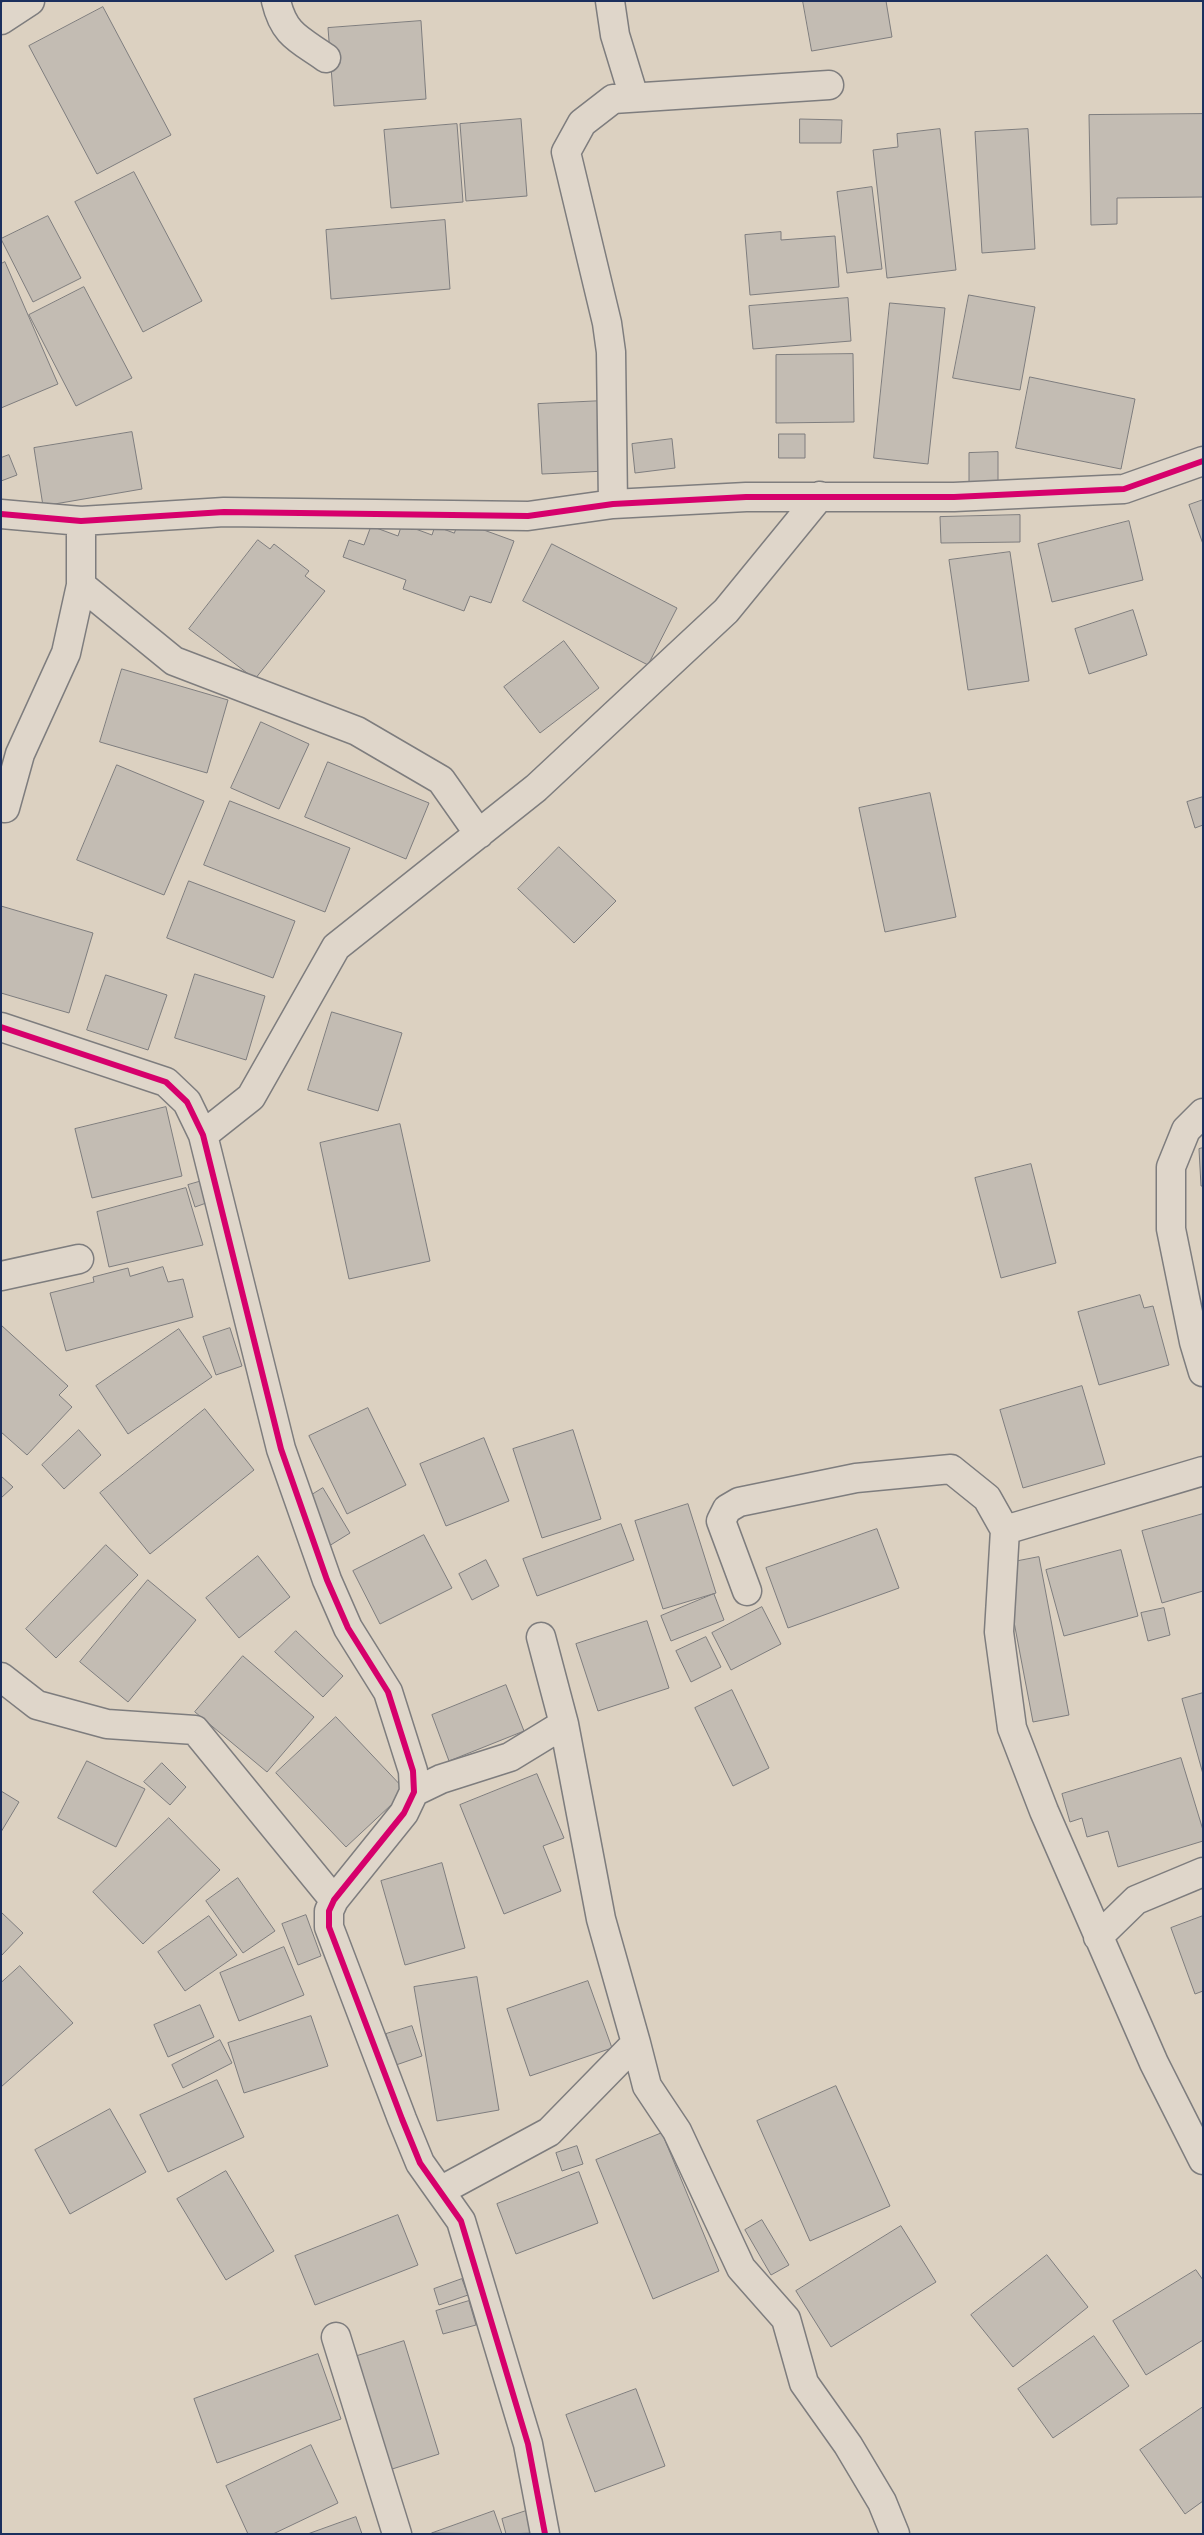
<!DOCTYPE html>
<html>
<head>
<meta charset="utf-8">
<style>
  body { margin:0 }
  #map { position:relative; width:1204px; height:2535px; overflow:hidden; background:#dcd1c1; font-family:Mali,sans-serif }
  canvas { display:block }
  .frame { position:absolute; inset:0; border:2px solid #1b2f5e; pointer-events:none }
</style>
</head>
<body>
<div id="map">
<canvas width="1204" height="2535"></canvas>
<div class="frame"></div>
</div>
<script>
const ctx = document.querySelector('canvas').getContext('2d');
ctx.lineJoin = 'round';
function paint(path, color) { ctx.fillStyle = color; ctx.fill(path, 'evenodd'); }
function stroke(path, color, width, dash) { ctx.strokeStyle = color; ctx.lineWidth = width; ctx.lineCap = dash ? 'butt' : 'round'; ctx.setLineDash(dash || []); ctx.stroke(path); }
const building = new Path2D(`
  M803 1H886L892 37 812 51Z
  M103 7 171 135 97 174 29 46Z
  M421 21 426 99 334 106 328 28Z
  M1203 114V197L1117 198V224L1091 225 1089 115Z
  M521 119 527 196 466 201 460 124Z
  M800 119 842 120 841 143H800Z
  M457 124 463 202 391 208 384 130Z
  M940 129 956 270 887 278 873 150 898 147 897 134Z
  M1028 129 1035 249 982 253 975 132Z
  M134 172 202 301 143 332 75 202Z
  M872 187 882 269 847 273 837 192Z
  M48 216 81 278 33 302 1 239Z
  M445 220 450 289 331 299 326 230Z
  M781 232V240L835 236 839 287 750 295 745 235Z
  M5 262 58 384 1 408V264Z
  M84 287 132 378 76 406 29 315Z
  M969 295 1035 307 1020 390 953 378Z
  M848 298 851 341 753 349 749 306Z
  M890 303 945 308 928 464 874 458Z
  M853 354 854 422 776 423V355Z
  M1030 377 1135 399 1121 469 1016 448Z
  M603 401 606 471 542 474 538 404Z
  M132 432 142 489 43 506 34 448Z
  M779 434H805V458H779Z
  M672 439 675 468 635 473 632 444Z
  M998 452V486H969V453Z
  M9 455 17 475 1 481V458Z
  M1203 500V544L1189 505Z
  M1020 515V542L941 543 940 517Z
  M459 521 514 541 491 603 470 596 464 611 403 589 406 580 343 557 349 540 364 545 371 526 398 536 402 524 432 535 435 526 454 533Z
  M1129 521 1143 580 1052 602 1038 544Z
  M258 540 270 549 274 544 309 571 305 576 325 591 255 679 189 629Z
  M552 544 677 608 648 665 523 601Z
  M1010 552 1029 681 968 690 949 560Z
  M1133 610 1147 655 1089 674 1075 629Z
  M564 641 599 688 540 733 504 687Z
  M122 669 228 700 207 773 100 742Z
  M261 722 309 744 279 809 231 788Z
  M328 762 429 803 406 859 305 817Z
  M117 765 204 801 164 895 77 860Z
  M930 793 956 917 885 932 859 808Z
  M1203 797V825L1195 828 1187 802Z
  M230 801 350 848 325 912 204 865Z
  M559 847 616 901 574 943 518 889Z
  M189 881 295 921 273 978 167 938Z
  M1 906 93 933 69 1013 1 993Z
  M195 974 265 996 246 1060 175 1038Z
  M106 975 167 995 148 1050 87 1030Z
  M332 1012 402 1033 378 1111 308 1090Z
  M166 1107 182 1176 92 1198 75 1129Z
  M400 1124 430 1261 349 1279 320 1143Z
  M1203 1148V1186H1201L1199 1149Z
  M1031 1164 1056 1263 1001 1278 975 1178Z
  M202 1181 209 1202 195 1207 188 1185Z
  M186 1188 203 1245 109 1267 97 1212Z
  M163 1267 168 1282 183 1279 193 1317 66 1351 50 1293 94 1282 93 1277 128 1268 130 1276Z
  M1140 1295 1144 1308 1153 1306 1169 1365 1099 1385 1078 1312Z
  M1 1325 68 1386 59 1395 72 1407 27 1455 1 1432Z
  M230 1328 242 1366 216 1375 203 1337Z
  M179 1329 212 1377 128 1434 96 1386Z
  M1082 1386 1105 1464 1023 1488 1000 1410Z
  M368 1408 406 1485 347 1514 309 1436Z
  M205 1409 254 1470 150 1554 100 1493Z
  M79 1430 101 1455 64 1489 42 1465Z
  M573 1430 601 1519 542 1538 513 1449Z
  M484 1438 509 1501 446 1526 420 1464Z
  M1 1476 13 1487 1 1498Z
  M323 1488 350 1533 329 1546 302 1501Z
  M688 1504 716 1593 663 1609 635 1521Z
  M1203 1514V1591L1162 1603 1142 1531Z
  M621 1524 634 1560 537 1596 523 1559Z
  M877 1529 899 1588 788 1628 766 1568Z
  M424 1535 452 1588 380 1624 353 1571Z
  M106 1545 138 1575 56 1658 26 1629Z
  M1121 1550 1138 1616 1064 1636 1046 1570Z
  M258 1556 290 1597 239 1638 206 1598Z
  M1039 1557 1069 1715 1033 1722 1003 1564Z
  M486 1560 499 1586 472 1600 459 1574Z
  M148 1580 196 1620 128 1702 80 1662Z
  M714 1594 724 1620 671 1641 661 1616Z
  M762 1607 781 1644 731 1670 712 1633Z
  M1164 1608 1170 1635 1148 1641 1141 1613Z
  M647 1621 669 1688 598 1711 576 1644Z
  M296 1631 343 1676 323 1697 275 1652Z
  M706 1637 721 1667 691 1682 676 1651Z
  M243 1656 314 1717 267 1772 195 1712Z
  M506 1685 524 1731 449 1761 432 1715Z
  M732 1690 769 1768 733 1786 695 1708Z
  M1203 1693V1774L1182 1699Z
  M336 1717 406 1791 346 1847 276 1773Z
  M1181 1758 1203 1830V1841L1118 1867 1108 1831 1087 1837 1082 1818 1070 1822 1062 1794Z
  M87 1761 145 1789 116 1847 58 1818Z
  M162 1763 186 1787 170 1805 144 1782Z
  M537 1774 564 1838 543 1846 561 1891 504 1914 460 1805Z
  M1 1791 19 1802 1 1832Z
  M169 1818 220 1870 143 1944 93 1892Z
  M442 1863 465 1948 405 1965 381 1881Z
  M238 1878 275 1931 243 1953 206 1901Z
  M1 1912 23 1933 1 1956Z
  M306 1915 321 1956 298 1965 282 1924Z
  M209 1916 237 1955 185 1991 158 1952Z
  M1203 1916V1991L1195 1994 1171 1928Z
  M284 1947 304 1995 239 2021 220 1973Z
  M20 1966 73 2023 1 2087V1983Z
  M477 1977 499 2110 437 2121 414 1987Z
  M588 1981 612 2048 530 2076 507 2009Z
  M200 2005 214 2037 168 2057 154 2025Z
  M311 2016 328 2066 244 2093 228 2043Z
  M412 2026 422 2056 396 2065 386 2034Z
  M220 2040 232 2063 183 2088 172 2065Z
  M217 2080 244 2137 168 2172 140 2115Z
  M836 2086 890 2206 810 2241 757 2121Z
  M110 2109 146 2172 70 2214 35 2150Z
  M662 2133 719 2271 653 2299 596 2160Z
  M577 2146 583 2164 562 2171 556 2153Z
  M226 2171 274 2251 226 2280 177 2199Z
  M579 2172 598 2223 516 2254 497 2204Z
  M398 2215 418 2265 315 2305 295 2256Z
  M762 2220 789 2265 771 2275 745 2230Z
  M901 2226 936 2282 831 2347 796 2291Z
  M1047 2255 1088 2307 1013 2367 971 2315Z
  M1196 2270 1203 2280V2340L1146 2375 1113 2321Z
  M462 2279 468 2295 439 2305 434 2289Z
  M469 2301 476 2325 443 2334 436 2311Z
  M1094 2336 1129 2386 1053 2438 1018 2389Z
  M404 2341 439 2454 386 2471 351 2358Z
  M318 2354 341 2419 217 2463 194 2399Z
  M636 2389 665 2466 595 2492 566 2415Z
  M1203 2407V2501L1185 2514 1140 2450Z
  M311 2445 338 2503 273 2534H248L226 2486Z
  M494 2511 502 2534 432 2533Z
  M526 2511 533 2533 506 2534 502 2519Z
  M356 2517 362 2534H308Z`);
const street = new Path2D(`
  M276 1C284 35 299 39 326 58
  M610 1 615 35 634 97
  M1 20 30 1
  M613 504 611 352 607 323 566 152 582 123 613 99 829 85
  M1 514 81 521 224 512 528 516 613 504 746 497H954L1124 489 1203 461
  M81 521V585L174 661 357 731 441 780 479 834
  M5 808 20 754 66 653 81 585
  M1 1027 166 1082 187 1102 203 1135 281 1449 327 1580 348 1628 388 1692 413 1771 414 1792 404 1813 334 1900 329 1911V1927L402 2119 420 2163 461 2221 528 2444 545 2534
  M1203 1113 1186 1130 1171 1167V1229L1194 1342 1203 1372
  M203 1135 251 1097 336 947 536 788 726 611 820 496
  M1 1276 79 1259
  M1005 1530 1203 1471
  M747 1591 721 1521 727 1509 739 1502 856 1478 951 1469 987 1498 1005 1530 999 1632 1012 1728 1044 1811 1154 2063 1203 2160
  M541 1637 564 1724 601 1919 636 2043
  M1 1677 37 1705 107 1724 195 1730 334 1900
  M414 1792 441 1779 510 1757 564 1724
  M1098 1937 1136 1900 1203 1872
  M440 2191 549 2132 636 2043 647 2086 677 2131 741 2268 786 2319 804 2383 848 2445 882 2502 895 2534
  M336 2337 397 2534`);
const cycleway = new Path2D(`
  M1 514 81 521 224 512 528 516 613 504 746 497H954L1124 489 1203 461
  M1 1027 166 1082 187 1102 203 1135 281 1449 327 1580 348 1628 388 1692 413 1771 414 1792 404 1813 334 1900 329 1911V1927L402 2119 420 2163 461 2221 528 2444 545 2534`);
paint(building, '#c3bcb3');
stroke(building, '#7e7d7e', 1);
stroke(street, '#7e7d7e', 31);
stroke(street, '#dfd6ca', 28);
stroke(cycleway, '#d6006c', 6);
</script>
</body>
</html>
